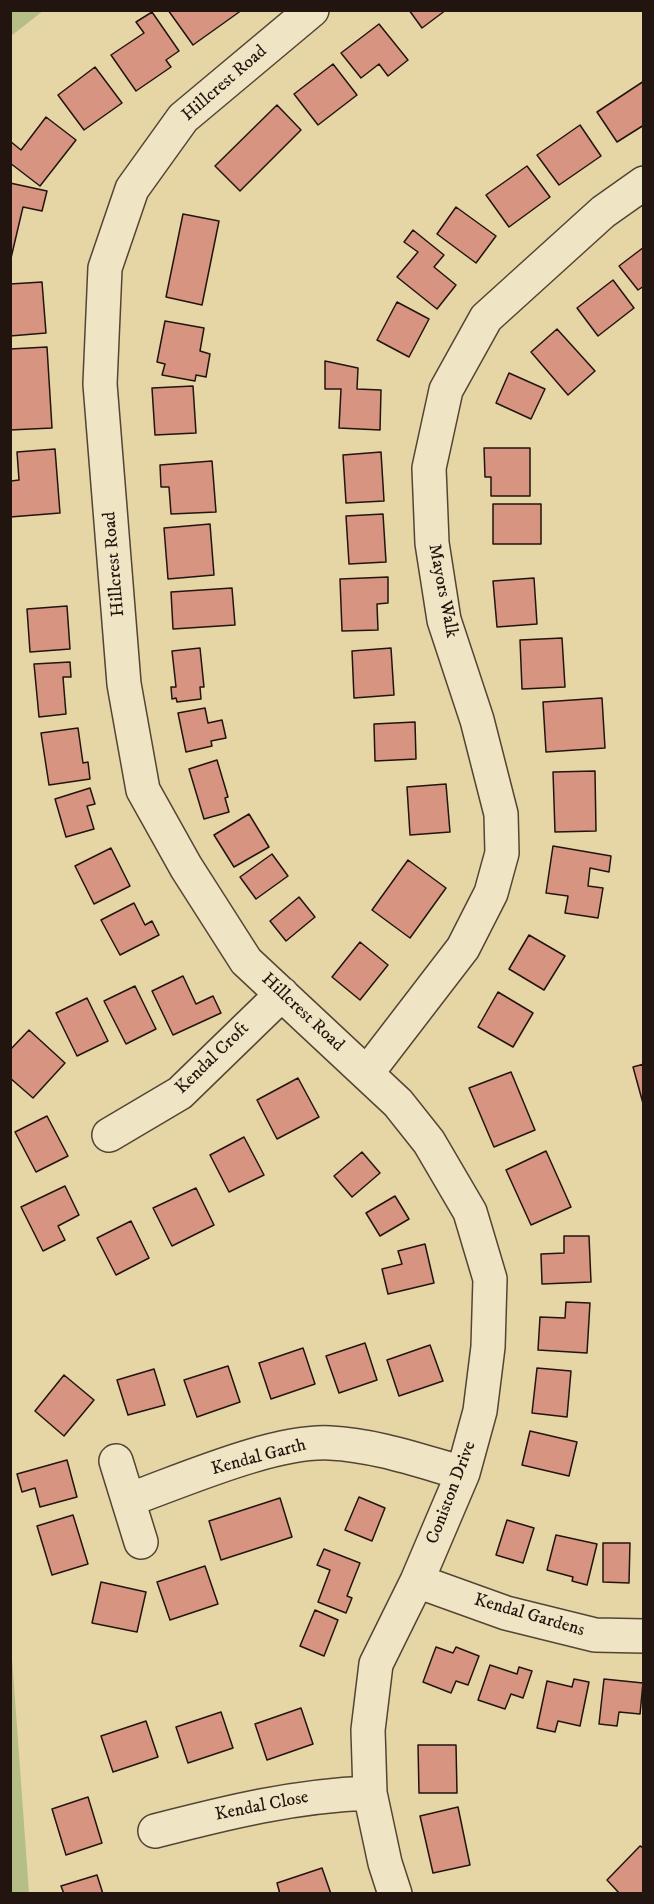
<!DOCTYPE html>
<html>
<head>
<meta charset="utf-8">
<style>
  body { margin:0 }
  #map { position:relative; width:654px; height:1904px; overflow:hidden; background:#e7d6a5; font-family:"IM FELL DW Pica",serif }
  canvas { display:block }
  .frame { position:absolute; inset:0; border:12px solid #22150f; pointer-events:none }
</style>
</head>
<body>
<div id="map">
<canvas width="654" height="1904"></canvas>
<div class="frame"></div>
</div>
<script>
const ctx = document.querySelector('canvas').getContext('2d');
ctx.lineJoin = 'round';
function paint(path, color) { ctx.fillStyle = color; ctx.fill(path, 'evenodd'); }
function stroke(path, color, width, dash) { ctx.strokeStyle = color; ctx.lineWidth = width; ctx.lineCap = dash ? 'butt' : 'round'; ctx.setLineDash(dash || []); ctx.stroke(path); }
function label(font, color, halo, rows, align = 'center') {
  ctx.font = font + ' "IM FELL DW Pica",serif'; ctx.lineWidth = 4.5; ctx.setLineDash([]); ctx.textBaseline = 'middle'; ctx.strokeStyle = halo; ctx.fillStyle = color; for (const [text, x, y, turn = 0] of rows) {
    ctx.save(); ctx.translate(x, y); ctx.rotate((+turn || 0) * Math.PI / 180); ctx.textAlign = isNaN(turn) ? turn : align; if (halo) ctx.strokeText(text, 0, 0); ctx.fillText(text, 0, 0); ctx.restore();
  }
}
const green = new Path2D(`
  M11 10H43V11L11 36Z
  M10 1630 29 1893H11Z`);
const building = new Path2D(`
  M168 10H242L193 45Z
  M409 10H446L422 28Z
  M152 12 179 51 166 60 171 67 136 91 111 55 144 33 136 22Z
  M379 24 408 60 388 76 379 64 361 78 341 53Z
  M333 64 357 95 318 125 294 94Z
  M95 67 122 103 84 130 58 95Z
  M644 81V125L617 142 597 112Z
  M277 105 301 130 240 191 215 166Z
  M46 117 76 140 40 186 10 163V141L21 150Z
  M580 125 601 156 559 185 537 155Z
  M527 166 550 197 509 227 486 195Z
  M10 183 47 191 42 211 23 207 11 258Z
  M456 207 496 236 476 263 437 234Z
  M183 214 219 221 202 305 166 297Z
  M413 230 444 255 434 267 456 285 437 309 397 277 418 252 404 242Z
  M644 247V286L638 290 619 266Z
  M613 280 634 308 598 336 577 308Z
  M42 282 46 333 10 336V284Z
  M397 302 429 319 409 357 377 340Z
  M165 321 204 328 200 351 210 354 206 377 196 375 195 381 162 375 165 364 157 362Z
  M557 329 595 371 568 395 531 352Z
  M47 347 52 428 10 430V349Z
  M325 361 358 368 357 389 381 390 380 430 339 428 341 389H325Z
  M509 373 545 389 531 419 496 403Z
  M193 386 196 433 155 435 152 388Z
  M484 448H530V496H491V477H485Z
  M55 449 60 513 10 517V472L11 481 19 480 17 452Z
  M381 452 384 501 346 503 343 455Z
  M212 461 216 512 171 514 169 487H161L160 465Z
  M493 504H541V544H493Z
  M383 514 386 562 349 564 346 516Z
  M210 524 214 575 168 579 164 528Z
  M388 577V603L377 604 378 630 342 631 340 579Z
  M534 578 537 624 497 627 493 581Z
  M232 588 235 625 173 629 171 592Z
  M67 606 70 649 30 652 27 609Z
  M562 638 565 687 522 689 520 640Z
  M200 648 204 687H200L201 699 177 702 176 698 172 699 171 687H176L172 651Z
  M391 648 394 695 354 698 352 651Z
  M70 662 71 677H63L66 714 39 717 34 664Z
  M602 698 605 748 546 752 543 702Z
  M205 708 208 723 222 720 226 738 211 741 212 746 186 752 178 713Z
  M415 722 416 759 375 761 374 724Z
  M78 728 83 763 88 762 90 779 49 785 41 733Z
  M217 760 228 797 225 798 229 812 204 819 189 769Z
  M595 771 596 831 555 832 553 772Z
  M446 784 450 832 410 835 407 787Z
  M90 788 95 804 87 806 94 829 66 837 55 799Z
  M249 814 269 847 234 867 214 835Z
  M553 846 611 856 609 872 590 868 588 886 603 888 598 918 565 913 568 896 546 893Z
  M111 848 130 886 94 904 75 866Z
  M272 854 288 876 256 899 240 877Z
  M408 860 446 888 410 938 372 910Z
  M299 897 315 917 286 941 270 921Z
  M134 903 145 925 152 921 159 935 120 955 101 920Z
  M529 935 565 956 544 990 509 969Z
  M360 942 388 965 360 1000 332 977Z
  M183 976 196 1004 213 996 221 1013 173 1035 152 991Z
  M135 986 156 1029 126 1044 104 1001Z
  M498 992 533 1013 513 1047 478 1027Z
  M87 998 108 1041 77 1056 56 1013Z
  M29 1030 65 1063 33 1098 10 1078V1050Z
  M644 1064V1107L633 1067Z
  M511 1072 535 1130 494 1147 469 1088Z
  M298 1078 319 1117 277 1139 257 1100Z
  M47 1116 68 1156 36 1172 15 1132Z
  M244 1137 264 1175 229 1192 210 1155Z
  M546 1151 571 1207 531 1225 506 1170Z
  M362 1152 380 1173 352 1197 334 1176Z
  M65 1186 79 1215 58 1226 65 1240 43 1251 21 1207Z
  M196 1188 214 1225 172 1246 153 1208Z
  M395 1196 409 1219 380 1236 366 1213Z
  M131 1221 149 1258 116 1275 97 1238Z
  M564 1236H589L591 1282 542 1284 541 1254 564 1253Z
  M425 1244 434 1283 388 1294 382 1269 402 1264 398 1251Z
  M566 1302 590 1303 587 1353 538 1350 540 1317 565 1318Z
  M365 1343 377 1380 339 1393 326 1356Z
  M430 1345 443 1381 399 1396 387 1360Z
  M303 1348 315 1384 271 1399 259 1363Z
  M228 1366 240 1402 197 1417 184 1380Z
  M537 1368 571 1371 567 1417 532 1413Z
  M154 1369 165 1405 128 1415 117 1380Z
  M64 1375 94 1400 64 1436 35 1411Z
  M530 1431 577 1442 569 1476 522 1465Z
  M67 1460 77 1497 40 1507 35 1488 22 1492 17 1474Z
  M359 1497 385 1508 372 1541 345 1530Z
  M280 1498 292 1537 221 1560 209 1521Z
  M73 1515 88 1564 52 1575 37 1526Z
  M507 1520 534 1528 523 1563 496 1555Z
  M556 1535 597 1544 587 1585 572 1581 573 1577 547 1570Z
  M603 1543H630L629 1583 603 1582Z
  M324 1549 360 1563 347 1596 352 1598 346 1613 318 1602 330 1570 317 1565Z
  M205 1566 218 1604 170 1620 157 1582Z
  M101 1582 146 1592 137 1632 92 1623Z
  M315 1610 338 1620 324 1656 300 1646Z
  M436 1647 453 1653 456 1647 479 1656 468 1685 456 1681 451 1693 423 1682Z
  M490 1665 517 1674 519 1667 532 1671 523 1698 511 1694 505 1709 478 1700Z
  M574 1679 589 1682 580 1726 558 1721 555 1732 537 1728 547 1681 572 1687Z
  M604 1679 643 1683 640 1714 619 1712 617 1726 599 1724Z
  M301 1708 313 1744 267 1760 255 1724Z
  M221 1712 233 1748 188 1763 176 1727Z
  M146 1721 158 1757 113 1772 101 1736Z
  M418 1745H456L457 1793H419Z
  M88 1797 102 1843 66 1855 52 1809Z
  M458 1807 470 1865 433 1873 420 1816Z
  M640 1846 644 1848V1894H620L607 1880Z
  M322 1868 331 1894H280L277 1883Z
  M97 1875 103 1894H64L61 1886Z`);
const minor = new Path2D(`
  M312 10 183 118 132 189 105 268 100 384 124 684 143 790 186 867 246 961 398 1103 429 1142 470 1212 490 1279 488 1347 480 1411 463 1473 417 1581 376 1664 368 1730 370 1793 385 1863 395 1894
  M367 1073 463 948 491 893 502 853 501 814 477 720 444 620 432 543 429 468 446 390 486 318 603 212 644 183
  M109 1135 180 1093 282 994
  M116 1461 141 1542
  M128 1500C182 1481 274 1440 330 1443 375 1445 420 1461 463 1473
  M417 1581 506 1613 595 1635 644 1636
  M155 1831C229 1812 293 1796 370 1793`);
const streetNames = [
  ["Hillcrest Road",225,84,-41],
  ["Hillcrest Road",115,564,-95],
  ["Mayors Walk",442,591,79],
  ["Hillcrest Road",302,1013,43],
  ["Kendal Croft",213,1059,-44],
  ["Kendal Garth",259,1458,-15],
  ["Coniston Drive",452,1493,-69],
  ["Kendal Gardens",529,1616,16],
  ["Kendal Close",262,1807,-11]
];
paint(green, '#b5be87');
paint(building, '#d69481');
stroke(building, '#22150f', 1.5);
stroke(minor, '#534534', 36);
stroke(minor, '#efe4c4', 33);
label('18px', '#22150f', '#efe4c4', streetNames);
</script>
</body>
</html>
